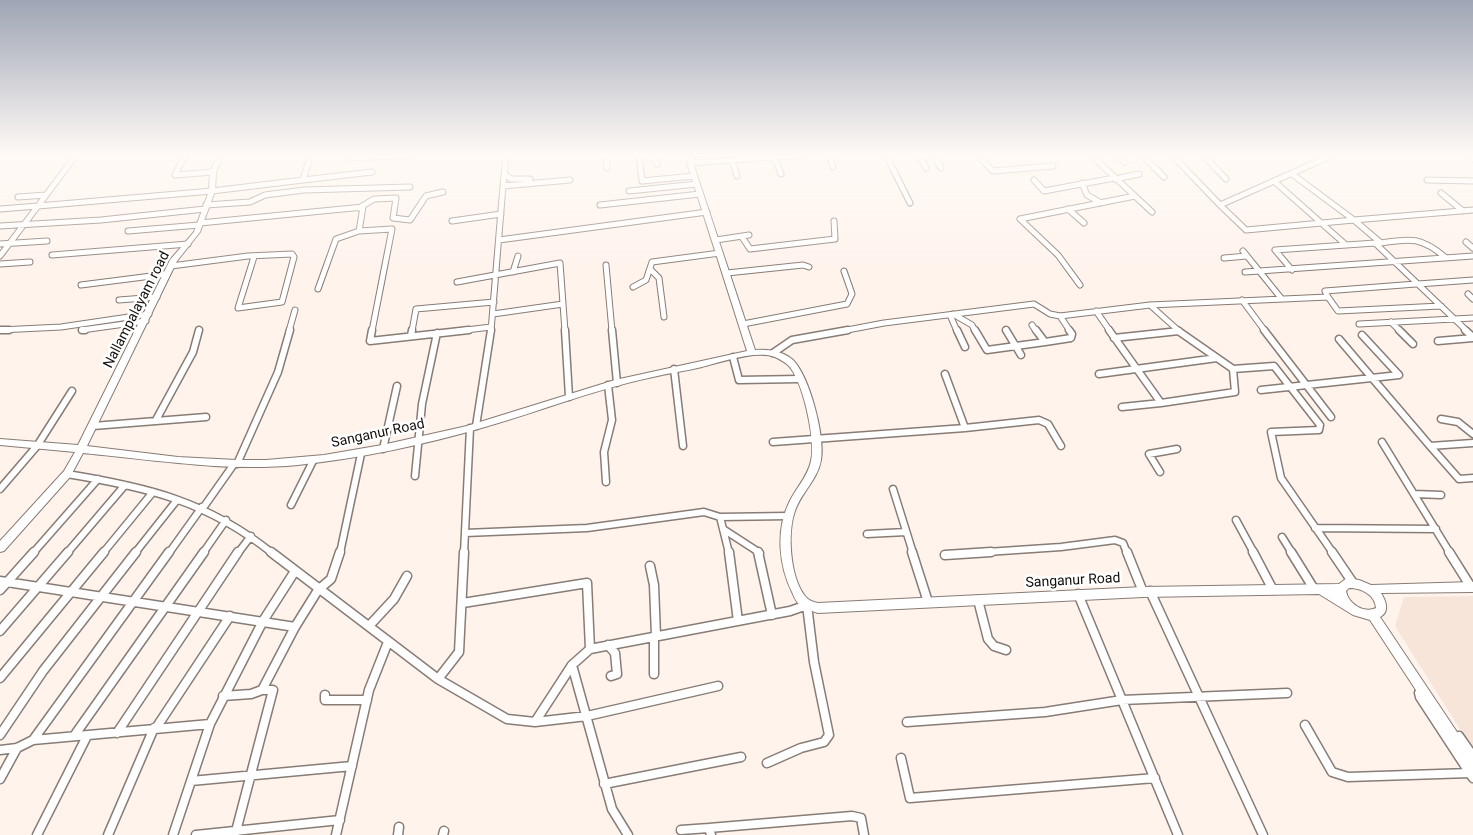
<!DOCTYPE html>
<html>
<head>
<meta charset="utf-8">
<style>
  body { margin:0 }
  canvas { display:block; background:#fff3ec }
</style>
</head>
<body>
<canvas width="1473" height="835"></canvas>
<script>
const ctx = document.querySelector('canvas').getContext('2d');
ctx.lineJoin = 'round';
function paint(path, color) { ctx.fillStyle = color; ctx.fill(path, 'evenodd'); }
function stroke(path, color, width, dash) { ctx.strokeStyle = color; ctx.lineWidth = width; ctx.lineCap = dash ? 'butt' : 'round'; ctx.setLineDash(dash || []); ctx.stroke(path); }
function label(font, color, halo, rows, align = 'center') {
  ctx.font = font + ' Roboto,sans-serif'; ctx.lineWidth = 5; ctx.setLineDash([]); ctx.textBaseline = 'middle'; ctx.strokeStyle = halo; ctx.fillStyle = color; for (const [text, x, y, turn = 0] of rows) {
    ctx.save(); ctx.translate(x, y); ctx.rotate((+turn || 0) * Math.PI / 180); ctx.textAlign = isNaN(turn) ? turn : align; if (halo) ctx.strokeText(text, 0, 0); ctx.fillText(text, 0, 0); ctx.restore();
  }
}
const built = new Path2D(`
  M1473 596V750L1395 626 1404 597Z`);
const streetFar2 = new Path2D(`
  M185 155 175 175 213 172
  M606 155 607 168
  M639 155 642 181 694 176
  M657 155V164
  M829 155 833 167
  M886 155 910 203
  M919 155 926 168
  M933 155 941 168
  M977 155 993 171 1053 166
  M1091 155 1152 212
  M1117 155 1125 162
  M1142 155 1164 177
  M1172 155 1220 205
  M1203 155 1226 179
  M1333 155 1220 205 1246 230 1354 220 1381 243H1375L1467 331
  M1470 155 1473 159
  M350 158 411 155
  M775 158 781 174
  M732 160 737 176
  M690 163 803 155
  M1292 174 1354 220 1473 210
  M507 176 511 179H530L528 184
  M1115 179 1139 174
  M303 180 372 172
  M1034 180 1044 191 1114 178
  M1427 180 1473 181
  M1275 182 1345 244
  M1082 183 1087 195 1101 203
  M503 186 506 155
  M629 191 697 184
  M1441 193 1463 211
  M18 197 46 195
  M206 205 250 202 265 195 304 190 410 187
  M600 205 700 194
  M359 208 374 199 396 198 393 218 410 220 426 196 443 192
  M0 209 38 206 76 155
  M1068 209 1084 223
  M452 221 501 214
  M200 223 363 207 359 231 392 229 372 331
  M0 226 101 220 205 209
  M128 231 199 225
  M742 237 750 249 835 239 834 221
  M499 240 707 212
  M716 240 749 235
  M1466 242 1473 248
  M1381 243C1411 238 1422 237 1446 258
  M0 244 47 241
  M1243 251 1281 298
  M52 255 188 244
  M0 256 38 206 212 191 303 180 309 160
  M1224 258 1247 256
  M0 264 30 262
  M606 265 612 331
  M171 266 248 256 292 254 294 257 282 302 238 308 254 257
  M650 269 659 278 664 317
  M1292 270 1275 250 1375 243
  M513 272 518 256
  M1245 272 1473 256
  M727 273 803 265 809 267
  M457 282 560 263 563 304
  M1418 284 1473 280
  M81 285 167 274
  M1080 285 1058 255 1020 219 1135 196
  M633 287 646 280 652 262 720 253
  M318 289 336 239 359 231
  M1468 294 1473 299
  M1328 297 1338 311 1441 306
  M119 300 157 297
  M1242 300 1265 331
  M1150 305 1179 331
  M1096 311 1110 331
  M493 314 563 304 565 331
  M953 314 972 325 975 331
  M950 315 957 331
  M1060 316 1070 331
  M1391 322 1400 331
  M743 324 847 304 852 294 844 271
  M1359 324 1473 318
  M1032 325 1036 331
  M0 330 61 327 149 314
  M82 330 146 321
  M289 331 295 310
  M412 331 416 309 494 302
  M458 331 491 327
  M491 331 503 186 570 180
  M842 331 884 323 1034 304 1050 314 1060 316 1150 305 1328 297 1325 291 1416 284`);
const streetFar1 = new Path2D(`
  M0 330H9
  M82 330H85
  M372 330 370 341 469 330
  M565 330 569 397
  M612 330 617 383
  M957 330 965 347
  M975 330 987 350 1045 342 1036 330
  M1006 330 1021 355
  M1109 330 1161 403 1235 392 1233 369
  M1177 330 1233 369 1274 366 1320 425 1319 430 1271 432 1281 478 1333 553
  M1264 330 1331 417
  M1399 330 1413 344
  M1465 330 1473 337
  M411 336 412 330
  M1114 338 1179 331
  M1339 339 1430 446
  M1438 341 1473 338
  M1045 342 1071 338 1072 334 1069 330
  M773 353 792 340 848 330
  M733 357 739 380 799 379
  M674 369 683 446
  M1099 374 1217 358
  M1261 390 1399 375 1362 335
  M1122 407 1161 403
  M1441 419 1458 422 1473 434
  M156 420 193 352 199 330
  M93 426 206 417
  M476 426 491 330
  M965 428 1039 420 1048 424 1061 446
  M773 442 965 428 945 374
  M1382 442 1450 553
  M1473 443 1430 446 1459 479 1473 478
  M383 449 397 386
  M237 464 278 372 290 330
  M1160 472 1149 454 1177 449
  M67 474C147 487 207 501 272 553
  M415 476 422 404 437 333
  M606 482 604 452 612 420 608 385
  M0 489 37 446 72 391
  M893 489 913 553
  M1414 494 1441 495
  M291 505 313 461
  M203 508 234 464
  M720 517 729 553
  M1236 520 1254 553
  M1315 528 1436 529
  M723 529 760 553
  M465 533 587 528 704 512 720 517 788 516
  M867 534 906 532
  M1282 537 1292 553
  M33 553 98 479
  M67 553 125 485
  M103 553 153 492
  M135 553 177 500
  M169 553 202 507
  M203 553 226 520
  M238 553 251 536
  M340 553 361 454
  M464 553 470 428
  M972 553 1061 547 1115 540 1123 543 1127 553`);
const street = new Path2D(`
  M271 552 438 679 507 719 535 722 572 665 590 649 790 611 807 605 814 662 829 735 824 742 801 748 767 763
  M729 552 738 621
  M758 552 772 615
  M912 552 928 602
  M1127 552 1143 592
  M1253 552 1273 590
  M1291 552 1314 589
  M1332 552 1353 583
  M1449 552 1471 587
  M945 555 991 552
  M650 566 654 585 656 636
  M0 581 295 627 318 590 331 579 340 552
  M0 590 34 552
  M1150 591 1263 835
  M1078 594 1178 835
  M978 600 988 639 994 646 1006 650
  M463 603 587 583 590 649
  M369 626 394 599 407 576
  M0 631 68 552
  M654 637V674
  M608 645 615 653 617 674 611 676
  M572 665 612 809 628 835
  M0 678 104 552
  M438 679 459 652 464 552
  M1422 690 1419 693 1420 697 1473 778
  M325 695V700H367
  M223 696 251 694 262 690
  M535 722 587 716 718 686
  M907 722 1045 712 1122 700 1287 693
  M1305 725 1332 772 1348 777 1470 773
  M156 728 230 616
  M117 733 238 552
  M0 735 43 671 136 552
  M74 736 204 552
  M1459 736 1473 756
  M33 740 169 552
  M0 750 17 748 33 740 210 724 263 621 295 571
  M901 758 910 798 1155 778
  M0 779 17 748
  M191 781 352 766
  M604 784 741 757
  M681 830 709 828
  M37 835 87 736
  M108 835 154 728
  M173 835 210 724
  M196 835 340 820
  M235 835 273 690H262L295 627
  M336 835 369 690 388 642
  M398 835 399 827
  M443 835 444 831
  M711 835 709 828 852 816 861 818 864 835`);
const secondary = new Path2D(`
  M218 155H224L216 172 215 191 200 232 177 261 87 446 178 457 237 460H266L324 455 382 445 467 426 615 380 747 351 687 163 689 155H695L693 163 755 350C768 349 784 351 794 361 810 379 825 436 821 460 818 479 801 493 795 511 787 533 790 577 805 596 808 600 813 602 818 603L1143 587 1339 584 1347 578 1359 580 1371 585 1473 582V592L1381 593C1386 601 1390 612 1380 617L1473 756V773L1469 771 1370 620 1353 615 1319 594 1143 597 818 613C812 611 805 609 800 605 796 602 794 597 792 592 779 566 776 531 788 505 794 490 808 477 811 461 816 440 803 380 788 365 785 362 779 359 775 357 756 350 722 362 702 367 686 371 669 373 653 377 595 389 541 411 485 427 424 445 361 458 298 465 226 472 155 460 83 453L70 477 4 551 0 552V541L64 471 75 452 0 445V439L78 445 170 260 194 232 209 191 210 172ZM1349 588C1362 588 1375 595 1376 608 1363 614 1348 603 1346 591Z`);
const streetNames = [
  ["Nallampalayam road",137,310,-63],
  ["Sanganur Road",378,434,-12],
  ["Sanganur Road",1073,581,-3]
];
paint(built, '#f7e5da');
stroke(streetFar2, '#877c76', 7);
stroke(streetFar1, '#877c76', 9);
stroke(street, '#877c76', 11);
stroke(secondary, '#877c76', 2);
stroke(streetFar2, '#fff', 5);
stroke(streetFar1, '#fff', 6);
stroke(street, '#fff', 8);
paint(secondary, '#fff');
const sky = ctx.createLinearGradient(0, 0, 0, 272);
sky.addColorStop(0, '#9fa5b4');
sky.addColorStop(0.57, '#fffaf6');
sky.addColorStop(1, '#fffaf600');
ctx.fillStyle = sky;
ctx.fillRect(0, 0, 1473, 272);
label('14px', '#130f0d', '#fff', streetNames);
</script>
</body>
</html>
